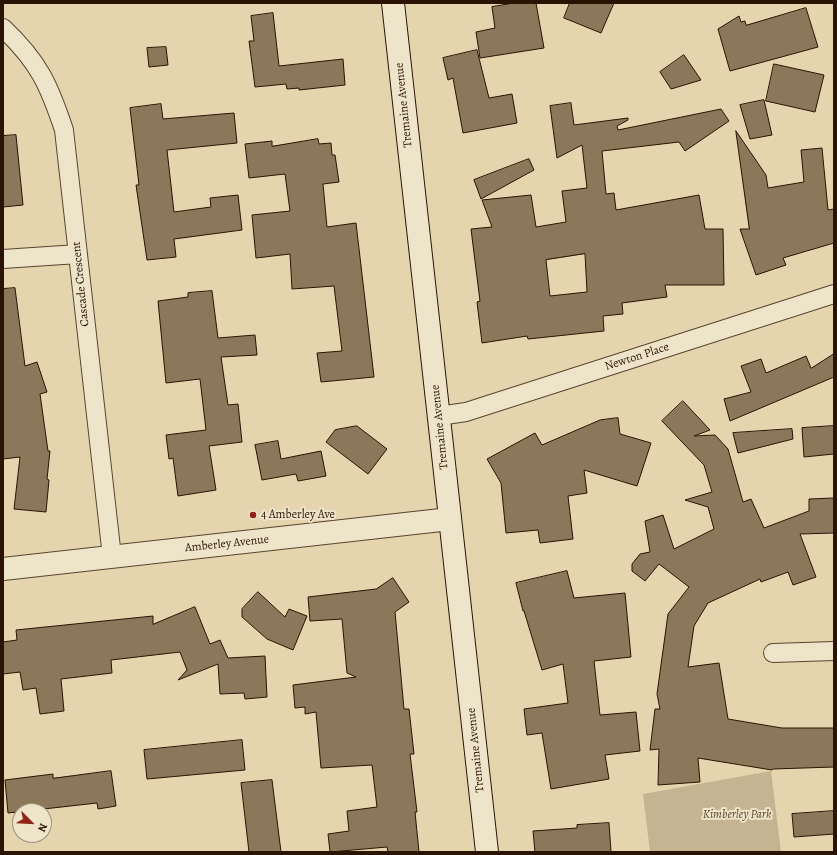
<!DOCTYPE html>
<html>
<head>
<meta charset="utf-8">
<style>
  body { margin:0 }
  #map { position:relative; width:837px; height:855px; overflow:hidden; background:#e5d5ae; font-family:Alegreya,serif }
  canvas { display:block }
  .frame { position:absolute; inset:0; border:4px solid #2a1302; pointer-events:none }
  .north { position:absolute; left:12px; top:803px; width:40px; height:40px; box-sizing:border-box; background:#eee4ca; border:1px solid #a0907a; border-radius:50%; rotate:114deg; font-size:11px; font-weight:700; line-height:16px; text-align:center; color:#2a1302 }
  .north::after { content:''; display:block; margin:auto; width:14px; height:18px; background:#8f2418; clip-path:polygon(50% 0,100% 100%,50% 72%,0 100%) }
</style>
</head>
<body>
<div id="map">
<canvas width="837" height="855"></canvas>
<div class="frame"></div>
<div class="north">N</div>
</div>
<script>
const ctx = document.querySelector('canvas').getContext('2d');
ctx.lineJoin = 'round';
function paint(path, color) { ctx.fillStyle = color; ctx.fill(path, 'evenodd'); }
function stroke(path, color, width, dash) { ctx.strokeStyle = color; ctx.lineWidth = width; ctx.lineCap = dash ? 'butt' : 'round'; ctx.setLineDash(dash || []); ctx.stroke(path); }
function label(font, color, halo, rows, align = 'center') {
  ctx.font = font + ' Alegreya,serif'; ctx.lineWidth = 4; ctx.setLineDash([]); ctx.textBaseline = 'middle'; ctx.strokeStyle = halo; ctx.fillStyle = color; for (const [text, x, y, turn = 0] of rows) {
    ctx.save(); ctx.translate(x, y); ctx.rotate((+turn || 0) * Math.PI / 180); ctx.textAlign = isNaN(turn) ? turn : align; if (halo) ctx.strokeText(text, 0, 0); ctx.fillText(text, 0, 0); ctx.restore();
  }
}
const green = new Path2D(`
  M771 771 781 852H650L643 794Z`);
const building = new Path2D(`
  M514 3H536L544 48 480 58 476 32 495 28 492 7Z
  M570 3H614L601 33 564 18Z
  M806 8 818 47 730 71 718 29 739 16 741 22 745 21 746 25Z
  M273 13 279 66 343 59 345 85 299 90V88L287 89 286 84 255 87 249 41H254L251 16Z
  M166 47 168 65 149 67 147 48Z
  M477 50 489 98 512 94 517 123 463 133 453 78 448 80 443 58Z
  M684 55 701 80 671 89 660 72Z
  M774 64 824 75 815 112 766 101Z
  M764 100 772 135 750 139 740 105Z
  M571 103 574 125 628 118V120L617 126 618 130 721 109 729 121 685 151 679 142 602 151 606 194 614 193 616 210 699 195 705 229H723L724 285H665L667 297 622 303 623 314 603 316 604 331 528 339 527 336 482 343 477 302 480 301 471 229 492 227 482 200 531 195 536 227 566 222 562 191 587 188 582 145 557 158 550 106ZM585 254 587 292 550 296 546 260Z
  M161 104 163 119 234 113 237 143 167 150 174 212 211 207 210 198 238 195 242 230 174 239 176 257 147 260 136 185H139L130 108Z
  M736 131 766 175 768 188 804 182 801 150 822 148 828 210 834 209V243L783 258 786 265 756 275 740 229H749Z
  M16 135 23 205 3 207V136Z
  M318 139 319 144 331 143 332 155H335L339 182 323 184 327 227 356 223 374 377 321 382 317 353 342 351 334 286 292 289 290 254 256 258 252 215 290 211 285 174 249 178 245 144 272 141V146Z
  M529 159 534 170 481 199 474 180Z
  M15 288 25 366 37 362 47 392 40 394 48 451H50L47 479 49 480 46 512 14 509 20 457 3 459V289Z
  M212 291 218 338 255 335 257 355 221 357 228 405 238 404 242 442 209 446 216 490 178 496 173 458 169 459 166 435 206 430 200 379 166 383 158 301 188 297V293Z
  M834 354V377L730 421 724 399 751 392 741 366 761 359 766 373 806 356 811 368Z
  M683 401 710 430 694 436 715 435 728 449 743 502 751 499 764 528 809 511V499L834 498V533L800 534 816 577 793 585 788 572 761 582 760 579 708 603 694 626 688 667 719 663 728 719 782 728H834V767L773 769 772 770 698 758 700 782 658 785 659 749 650 750 655 709H660L657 694 668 614 689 587 659 564 645 581 632 571V564L640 554 650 552 645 521 663 515 674 549 714 529 708 507 685 500 712 492 704 465 662 421Z
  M618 418 620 434 651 443 637 486 584 470 587 493 568 496 573 539 540 543 538 530 506 533 501 483 487 459 535 433 542 445 600 420Z
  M357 426 387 449 368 474 326 442 335 430Z
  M834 426V454L804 457 802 428Z
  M792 429 793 439 738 453 733 433Z
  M278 441 281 459 321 451 326 476 298 481 296 474 262 480 255 445Z
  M567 571 574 598 625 593 631 657 594 661 600 715 636 712 640 751 605 755 609 779 551 789 542 733 527 735 524 709 568 703 563 664 542 670 524 611H523L516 583Z
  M393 578 409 602 395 612 404 709H409L414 754H410L417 812H415L419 852H388L387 847 330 852 328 834 349 831 347 811 377 807 372 765 321 768 316 712 305 714V707L295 708 293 685 356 677 347 673 342 619 310 621 308 597 376 589Z
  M258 592 285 617 289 609 307 616 293 650 267 639 242 617V609Z
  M195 607 210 644 220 640 228 658 265 656 267 697 245 699 244 693 220 694 218 664 178 680 187 670 180 652 111 660 112 673 61 679 64 711 40 714 36 688 23 690 20 672 3 674V642L17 640 16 630 153 616V624Z
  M242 740 245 770 147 779 144 750Z
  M111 771 116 806 98 809 97 803 8 813 5 780 53 774V778Z
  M272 780 281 852H249L241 783Z
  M834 811V834L794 837 792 814Z
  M609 823 611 852H535L533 831 577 828V825Z`);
const minor = new Path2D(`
  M3 28C39 62 49 85 64 130L112 557
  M3 259 78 254
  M439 416 466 412 834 294
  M773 653 834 651`);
const tertiary = new Path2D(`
  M3 569 450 519`);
const secondary = new Path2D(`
  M393 3 487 852`);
const markers = [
  [253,515,4,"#8f2418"]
];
const streetNames = [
  ["Tremaine Avenue",404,105,-96],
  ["Cascade Crescent",81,284,-96],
  ["Newton Place",637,357,-18],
  ["Tremaine Avenue",440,427,-96],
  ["Amberley Avenue",227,544,-6],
  ["Tremaine Avenue",476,750,-96]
];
const poiNames = [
  ["4 Amberley Ave",261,515]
];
const parkNames = [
  ["Kimberley Park",737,815]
];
paint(green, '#c5b491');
paint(building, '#8b785b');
stroke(building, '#2a1302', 1);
stroke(minor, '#59442d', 20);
stroke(tertiary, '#59442d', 24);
stroke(secondary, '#2a1302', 24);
stroke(minor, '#eee4ca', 18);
stroke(tertiary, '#eee4ca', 22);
stroke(secondary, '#eee4ca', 22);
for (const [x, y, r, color] of markers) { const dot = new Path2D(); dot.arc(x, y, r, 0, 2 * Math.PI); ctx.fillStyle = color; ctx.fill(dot); stroke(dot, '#eee4ca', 1.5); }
label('12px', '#2a1302', '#eee4ca', streetNames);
label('12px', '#2a1302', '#eee4ca', poiNames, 'left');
label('italic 12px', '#58432d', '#eee4ca', parkNames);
</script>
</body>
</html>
